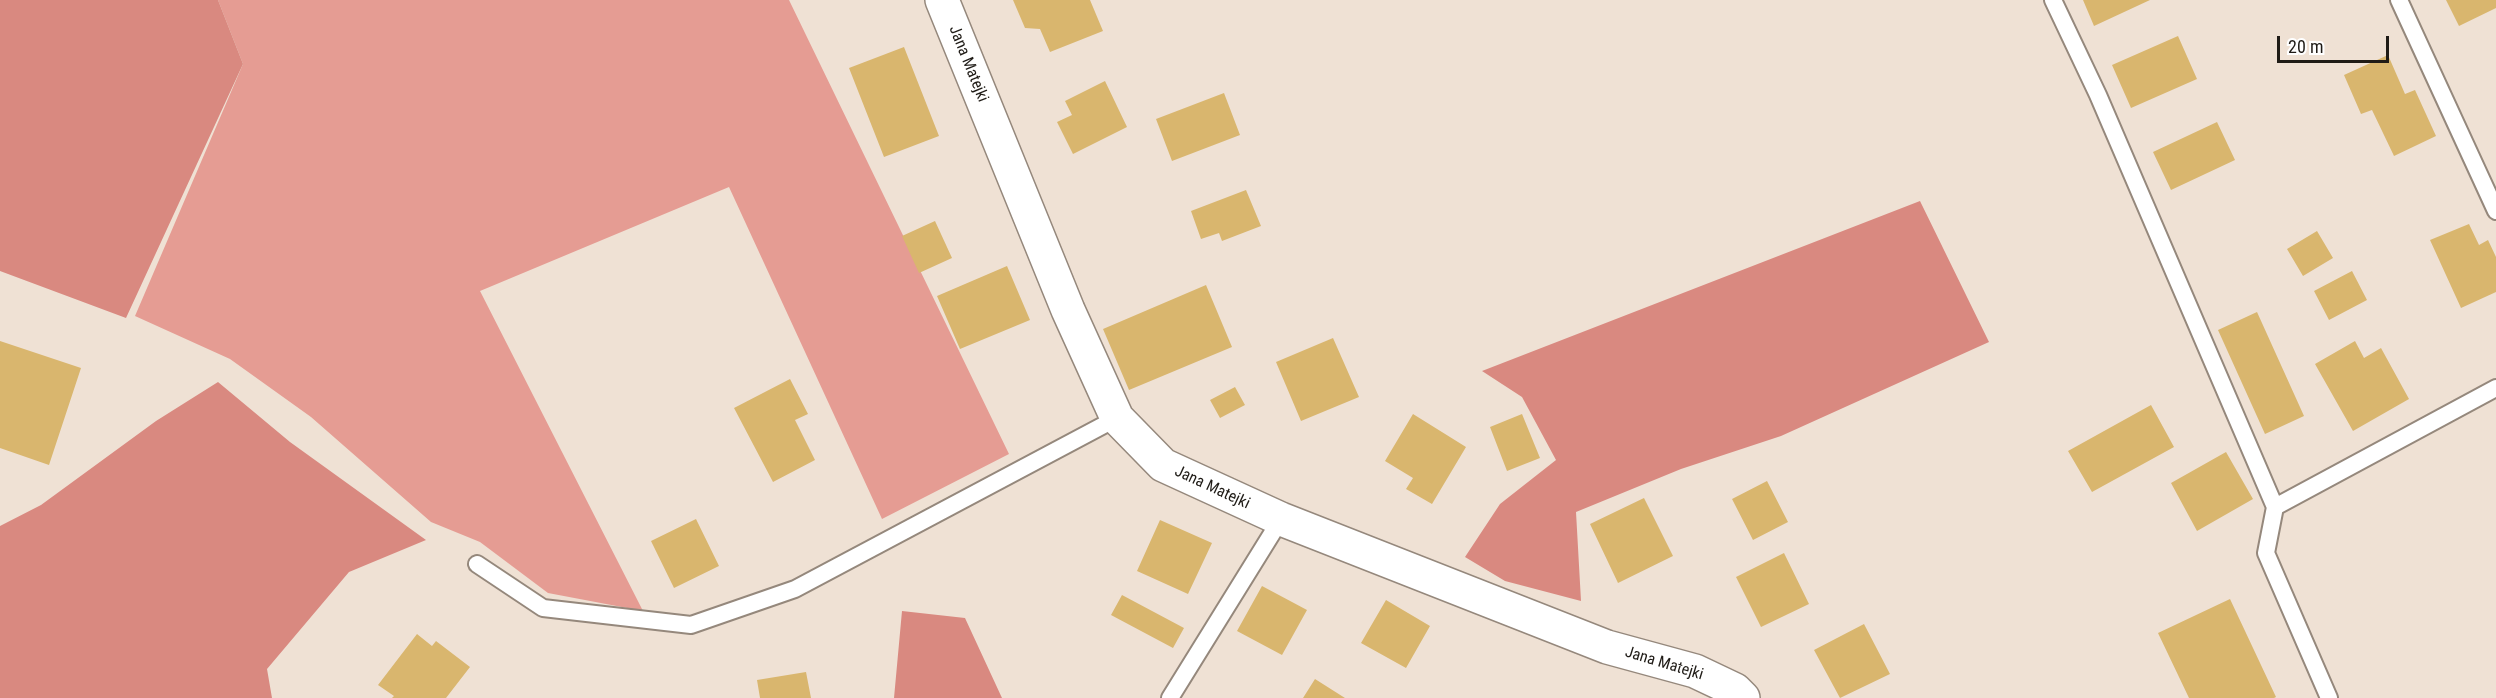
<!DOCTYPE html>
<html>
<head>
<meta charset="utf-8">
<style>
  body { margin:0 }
  #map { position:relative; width:2496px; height:698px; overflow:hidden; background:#efe1d4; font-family:"Roboto Condensed",sans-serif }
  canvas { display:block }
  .scale { position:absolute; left:2277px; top:36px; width:112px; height:27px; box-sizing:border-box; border:3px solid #1f1b16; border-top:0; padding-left:8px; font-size:18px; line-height:21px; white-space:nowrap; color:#1f1b16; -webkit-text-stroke:4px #fff; paint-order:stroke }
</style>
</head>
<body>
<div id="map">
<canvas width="2496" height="698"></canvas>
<div class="scale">20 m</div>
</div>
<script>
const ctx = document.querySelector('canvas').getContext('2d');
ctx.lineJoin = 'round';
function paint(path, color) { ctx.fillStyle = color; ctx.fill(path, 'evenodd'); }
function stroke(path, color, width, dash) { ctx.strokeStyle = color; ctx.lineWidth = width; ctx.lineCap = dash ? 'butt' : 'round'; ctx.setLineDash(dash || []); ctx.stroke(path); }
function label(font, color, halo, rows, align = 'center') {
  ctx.font = font + ' "Roboto Condensed",sans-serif'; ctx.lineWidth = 6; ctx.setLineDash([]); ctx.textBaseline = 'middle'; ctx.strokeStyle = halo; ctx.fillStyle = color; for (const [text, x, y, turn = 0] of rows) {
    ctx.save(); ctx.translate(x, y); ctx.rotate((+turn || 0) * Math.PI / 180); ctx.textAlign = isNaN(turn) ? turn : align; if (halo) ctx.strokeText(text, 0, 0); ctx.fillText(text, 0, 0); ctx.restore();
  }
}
const green = new Path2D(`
  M218 0H789L1009 454 882 519 729 187 480 291 643 611 548 593 480 542 431 522 311 417 230 359 135 316 243 64Z`);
const forest = new Path2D(`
  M0 0H218L243 64 126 318 0 271Z
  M1920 201 1989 342 1781 436 1681 469 1576 512 1581 601 1505 581 1465 557 1500 504 1556 460 1522 397 1482 371Z
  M218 382 290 442 426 540 349 572 267 669 272 698H0V526L41 505 156 421Z
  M902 611 965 618 1002 698H894Z`);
const building = new Path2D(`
  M1013 0H1090L1103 31 1050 52 1040 29 1025 28Z
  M2083 0H2150L2094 26Z
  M2446 0H2496V8L2459 26Z
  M2178 36 2197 79 2131 108 2112 65Z
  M904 47 939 136 884 157 849 68Z
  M2388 55 2405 94 2415 90 2436 136 2394 156 2372 110 2361 114 2344 75Z
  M1105 81 1127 127 1073 154 1057 122 1072 115 1065 101Z
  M1224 93 1240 135 1172 161 1156 119Z
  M2217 122 2235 160 2171 190 2153 152Z
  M1246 190 1261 226 1222 241 1219 233 1201 239 1191 211Z
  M935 221 952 258 919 273 902 236Z
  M2469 224 2479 245 2488 240 2496 257V292L2461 308 2430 240Z
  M2317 231 2333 258 2303 276 2287 249Z
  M1007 266 1030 320 960 349 937 296Z
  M2352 271 2367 300 2329 320 2314 291Z
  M1206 285 1232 347 1129 390 1103 329Z
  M2257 312 2304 416 2265 434 2218 330Z
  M1333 338 1359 397 1301 421 1276 362Z
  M0 341 81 368 49 465 0 448Z
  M2355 341 2364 358 2381 348 2409 399 2353 431 2315 364Z
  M790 379 808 414 795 420 815 460 773 482 734 408Z
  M1235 387 1245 405 1220 418 1210 400Z
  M2151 405 2174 447 2092 492 2068 451Z
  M1413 414 1466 447 1432 504 1406 489 1413 478 1385 461Z
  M1522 414 1540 458 1507 471 1490 427Z
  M2226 452 2253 499 2197 531 2171 483Z
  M1767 481 1788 522 1753 540 1732 499Z
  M1644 498 1673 556 1618 583 1590 524Z
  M696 519 719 566 674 588 651 541Z
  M1160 520 1212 543 1188 594 1137 571Z
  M1784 553 1809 604 1761 627 1736 577Z
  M1262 586 1307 610 1282 655 1237 631Z
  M1122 595 1184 628 1173 648 1111 615Z
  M2230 599 2276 697 2274 698H2189L2158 633Z
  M1386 600 1430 626 1406 668 1361 643Z
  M1864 624 1890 674 1840 698 1814 650Z
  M417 634 432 646 436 641 470 667 446 698H392L394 696 378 685Z
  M806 672 811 698H760L757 680Z
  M1315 679 1345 698H1303Z`);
const service = new Path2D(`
  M2053 0 2098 95 2275 507
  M2399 0 2496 211
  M477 564 543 608 691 625 795 589 1117 418
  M1170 698 1281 519
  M2329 698 2266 553 2275 507 2496 388`);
const minor = new Path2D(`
  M942 0 1068 310 1117 418 1163 465 1281 519 1607 647 1695 671 1735 690 1743 698`);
const streetNames = [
  ["Jana Matejki",968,64,68],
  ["Jana Matejki",1212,488,25],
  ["Jana Matejki",1664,664,17]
];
paint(green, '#e59c93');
paint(forest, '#d98980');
paint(building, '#d9b66e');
stroke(service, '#95887c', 20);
stroke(minor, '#95887c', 36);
stroke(service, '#fff', 16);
stroke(minor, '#fff', 33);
label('16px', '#1f1b16', '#fff', streetNames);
</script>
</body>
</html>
